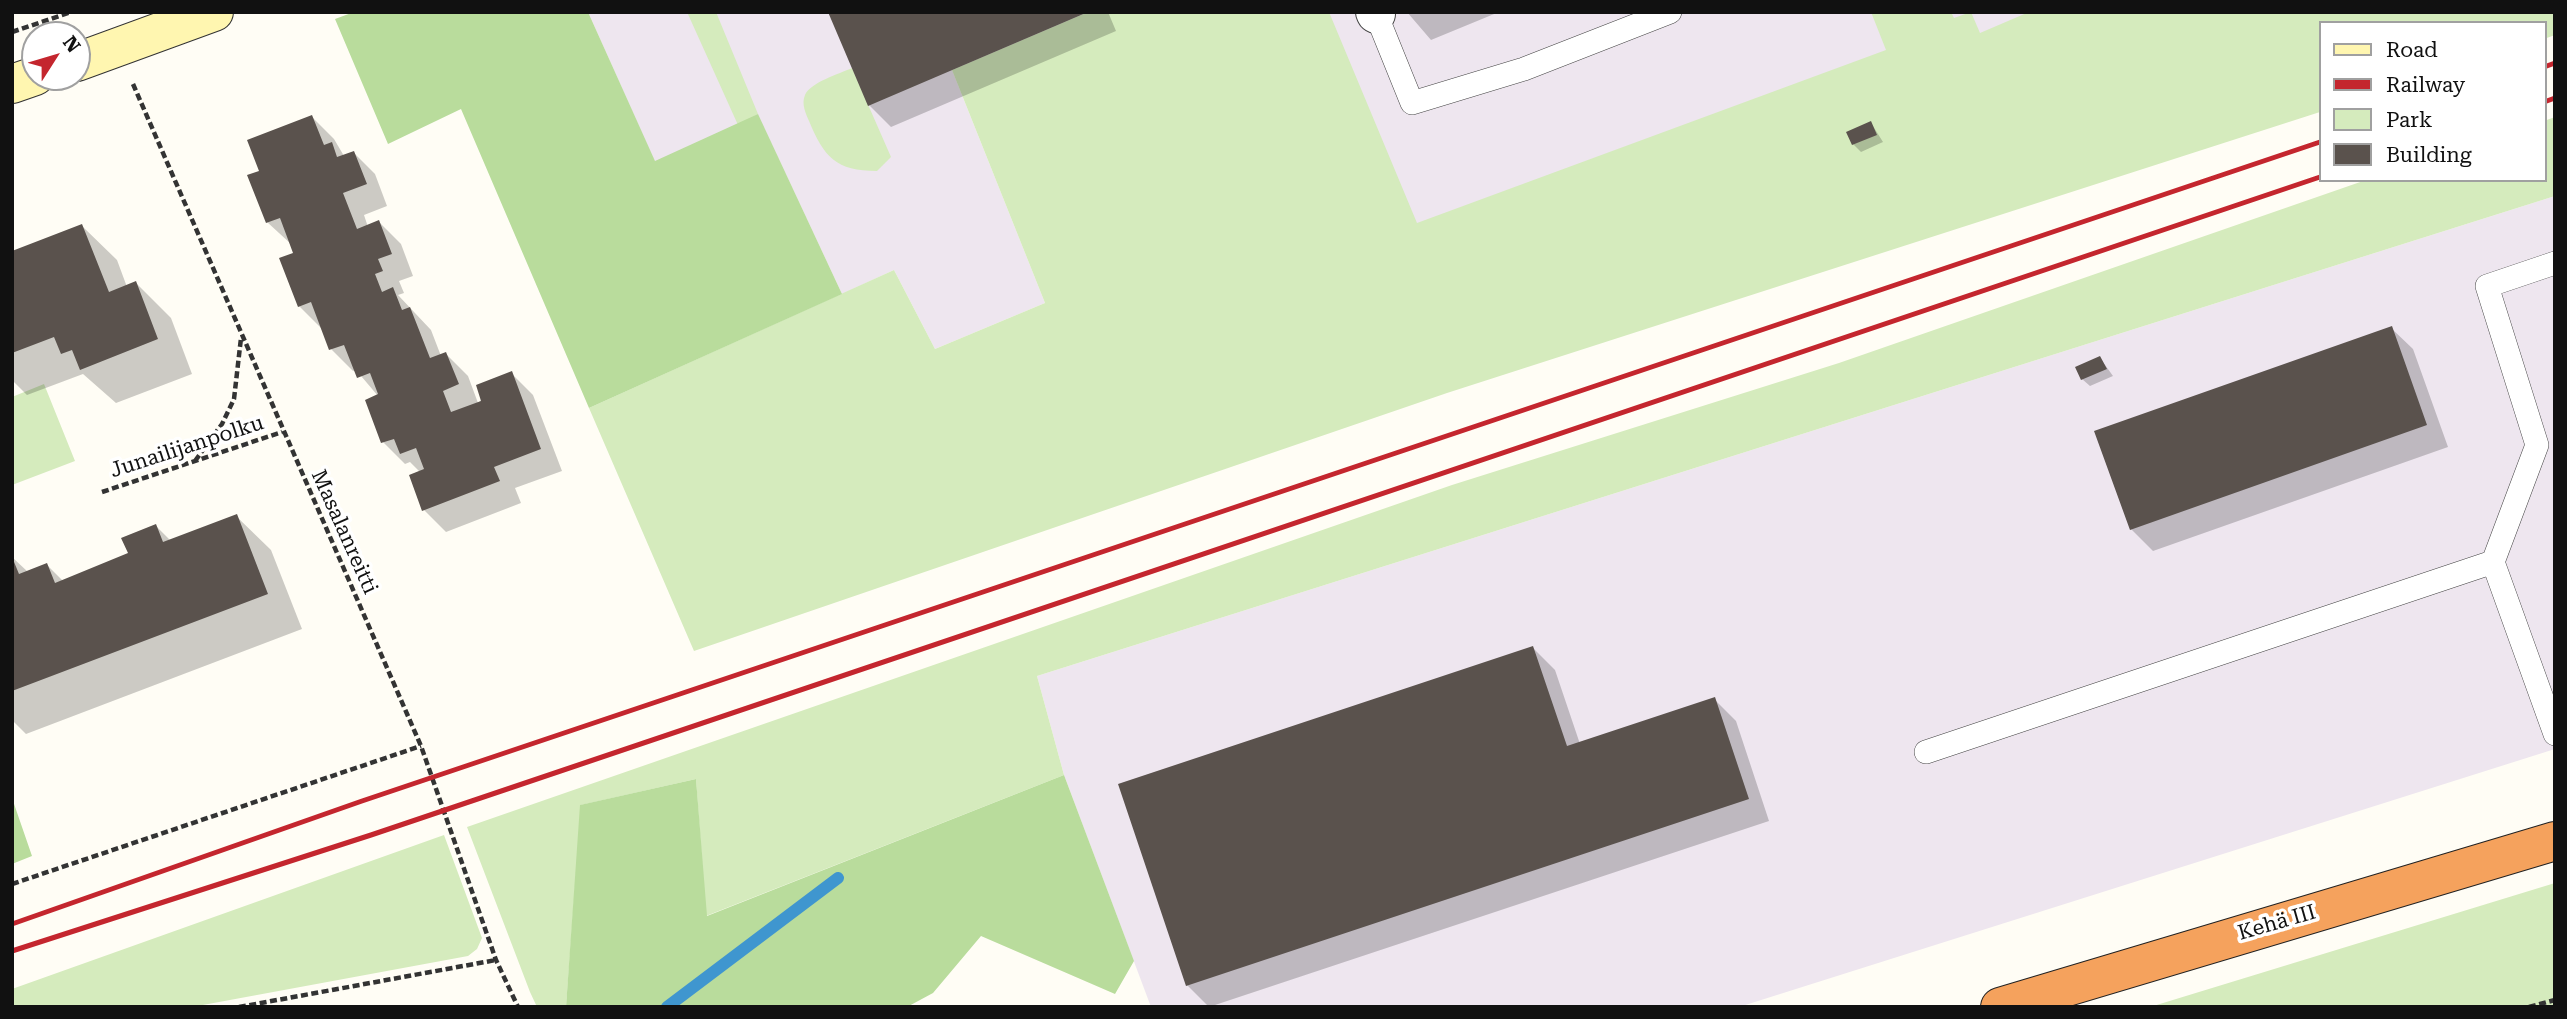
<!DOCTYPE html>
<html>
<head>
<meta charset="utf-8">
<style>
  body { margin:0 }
  #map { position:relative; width:2567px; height:1019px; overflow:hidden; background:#fffdf5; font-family:"Roboto Serif",serif }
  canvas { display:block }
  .frame { position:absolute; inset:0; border:14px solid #111; pointer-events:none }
  .legend { position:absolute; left:2319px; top:21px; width:228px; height:161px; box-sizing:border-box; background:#fff; border:2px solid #a0a0a0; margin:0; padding:9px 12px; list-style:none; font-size:21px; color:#111 }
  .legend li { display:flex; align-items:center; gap:14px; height:35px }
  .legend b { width:35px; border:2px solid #a0a0a0 }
  .north { position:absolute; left:21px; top:21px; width:70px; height:70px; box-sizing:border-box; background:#fff; border:2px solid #a0a0a0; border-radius:50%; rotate:53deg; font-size:19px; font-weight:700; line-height:28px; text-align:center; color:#111 }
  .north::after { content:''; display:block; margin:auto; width:24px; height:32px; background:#c4262e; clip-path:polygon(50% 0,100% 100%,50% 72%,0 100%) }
</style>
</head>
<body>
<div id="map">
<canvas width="2567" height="1019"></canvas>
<div class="frame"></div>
<ul class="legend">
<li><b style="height:9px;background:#fff6b0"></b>Road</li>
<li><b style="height:9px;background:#c4262e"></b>Railway</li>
<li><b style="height:19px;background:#d5ebbd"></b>Park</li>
<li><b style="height:19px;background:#5a524d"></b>Building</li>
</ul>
<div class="north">N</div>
</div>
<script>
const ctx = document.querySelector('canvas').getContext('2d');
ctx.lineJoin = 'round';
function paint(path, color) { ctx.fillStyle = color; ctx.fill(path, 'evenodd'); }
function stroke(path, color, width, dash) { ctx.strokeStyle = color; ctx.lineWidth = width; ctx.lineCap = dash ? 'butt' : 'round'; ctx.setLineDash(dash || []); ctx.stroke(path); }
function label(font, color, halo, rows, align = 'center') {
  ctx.font = font + ' "Roboto Serif",serif'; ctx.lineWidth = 7; ctx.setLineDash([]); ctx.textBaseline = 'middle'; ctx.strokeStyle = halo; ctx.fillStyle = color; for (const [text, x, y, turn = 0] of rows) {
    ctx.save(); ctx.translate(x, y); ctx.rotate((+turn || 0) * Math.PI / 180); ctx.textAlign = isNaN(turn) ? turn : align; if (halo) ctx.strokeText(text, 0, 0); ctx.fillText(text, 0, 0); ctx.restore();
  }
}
const industrial = new Path2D(`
  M588 12H1088L952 70 1045 303 935 349 894 270 842 294 758 115 655 162Z
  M1329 12H2392L2320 23 1433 353Z
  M2555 196V749L1739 1007H1151L1064 775 1037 676Z`);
const green = new Path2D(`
  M687 12H716L758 114 738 125Z
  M1088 12H1329L1417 223 1886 50 1871 12H1951L1954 18 1971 12 1980 33 2029 12H2555V35L2544 39V23H2320V112L1447 393 694 651 589 408 894 270 935 349 1045 303 952 70Z
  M852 68 891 157 877 171C836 171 824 157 809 121 806 114 801 104 805 95 811 82 839 74 852 68Z
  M2555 117V196L1037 676 1064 775 706 916 696 779 581 805 566 1007H537L530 992 467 827 1452 485 1839 363 2366 180H2544V121Z
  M44 384 75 461 12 485V397Z
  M444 835 482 938 477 949 468 956 192 1007H12V989Z
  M2555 883V1007H2150Z`);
const forest = new Path2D(`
  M354 12H588L655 161 758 114 842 294 589 408 461 109 388 144 335 19Z
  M1064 775 1134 961 1115 994 981 936 933 993 907 1007H566L580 805 696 779 707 916Z
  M12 798 32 856 12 864Z`);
const shadow = new Path2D(`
  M830 12H1108L1116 31 891 127 869 105Z
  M1407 12H1499L1431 40Z
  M312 117 334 139 344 156 354 153 375 174 387 206 364 215 368 227 379 222 401 244 413 276 399 281 404 293 398 295 431 330 441 356 446 354 468 376 478 403 511 373 533 395 562 471 515 488 521 503 446 532 424 510 421 473 410 462 405 464 383 442 378 396 356 370 353 371 331 349 321 328 299 306 295 254 291 244 267 222 262 172Z
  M1871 123 1883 142 1861 152 1853 144Z
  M82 226 117 260 127 287 136 283 171 318 192 374 116 403 83 374 27 395 12 380V253Z
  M2391 328 2413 349 2448 447 2153 551 2131 529Z
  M2100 358 2113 376 2090 386 2082 379Z
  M236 516 271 550 302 629 26 734 12 720V557L28 572 47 565 64 582 130 554 156 526 171 541Z
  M1533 648 1555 670 1580 744 1714 699 1736 721 1769 821 1209 1007 1187 985Z`);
const stream = new Path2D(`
  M667 1007 838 878`);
const building = new Path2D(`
  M828 12H1088L868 106Z
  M312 115 324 145 332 142 337 157 354 151 367 184 343 193 357 229 379 220 392 254 378 259 383 271 375 274 382 292 393 287 402 310 410 307 430 358 446 352 459 384 443 391 451 412 481 401 476 385 512 371 541 449 494 467 500 481 422 511 409 475 424 469 416 448 400 454 394 439 381 443 365 400 378 394 370 373 357 378 344 345 329 350 311 302 298 307 279 258 293 253 280 218 266 223 247 175 259 171 247 140Z
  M1871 121 1877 135 1852 145 1846 132Z
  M82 224 109 292 136 281 158 339 80 370 72 350 61 354 54 337 12 353V251Z
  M2392 326 2427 425 2130 530 2094 431Z
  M2100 356 2107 369 2081 380 2075 367Z
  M237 514 268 594 12 691V557L19 574 47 563 55 583 128 553 121 538 156 524 163 542Z
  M1533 646 1567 746 1715 697 1749 799 1186 986 1118 784Z`);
const path = new Path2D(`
  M12 32 71 12
  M133 84 421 746 496 960 518 1007
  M195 461 222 424 234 399 241 338
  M102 492 282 432
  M12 884 421 746
  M239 1007 496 960
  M2529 1007 2555 1000`);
const lane = new Path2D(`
  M1376 14 1412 103 1524 69 1670 12
  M2493 562 2537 445 2487 286 2555 263
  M2493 562 2555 734
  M1926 752 2493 562`);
const street = new Path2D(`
  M1375 12 1376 14`);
const secondary = new Path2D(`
  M77 62 214 12
  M12 84 35 76`);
const highway = new Path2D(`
  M2000 1007 2555 841`);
const rail = new Path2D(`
  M2544 67 2555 63
  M2544 102 2555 98
  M12 924 362 801 2320 142
  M12 951 371 835 2320 177`);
const streetNames = [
  ["Junailijanpolku",187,447,-18],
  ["Masalanreitti",344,532,66],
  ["Kehä III",2277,923,-16]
];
paint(industrial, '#eee6ef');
paint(green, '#d5ebbd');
paint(forest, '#b9dc9c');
paint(shadow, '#0003');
stroke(stream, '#3f96cf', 12);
paint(building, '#5a524d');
stroke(lane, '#444', 24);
stroke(street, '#444', 40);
stroke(secondary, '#333', 40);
stroke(highway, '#222', 40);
stroke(path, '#333', 4.5, [7, 3.5]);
stroke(lane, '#fff', 23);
stroke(street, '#fff', 38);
stroke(secondary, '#fff6b0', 38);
stroke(highway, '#f5a25d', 38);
stroke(rail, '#c4262e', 5);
label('21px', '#111', '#fff', streetNames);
</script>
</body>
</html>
